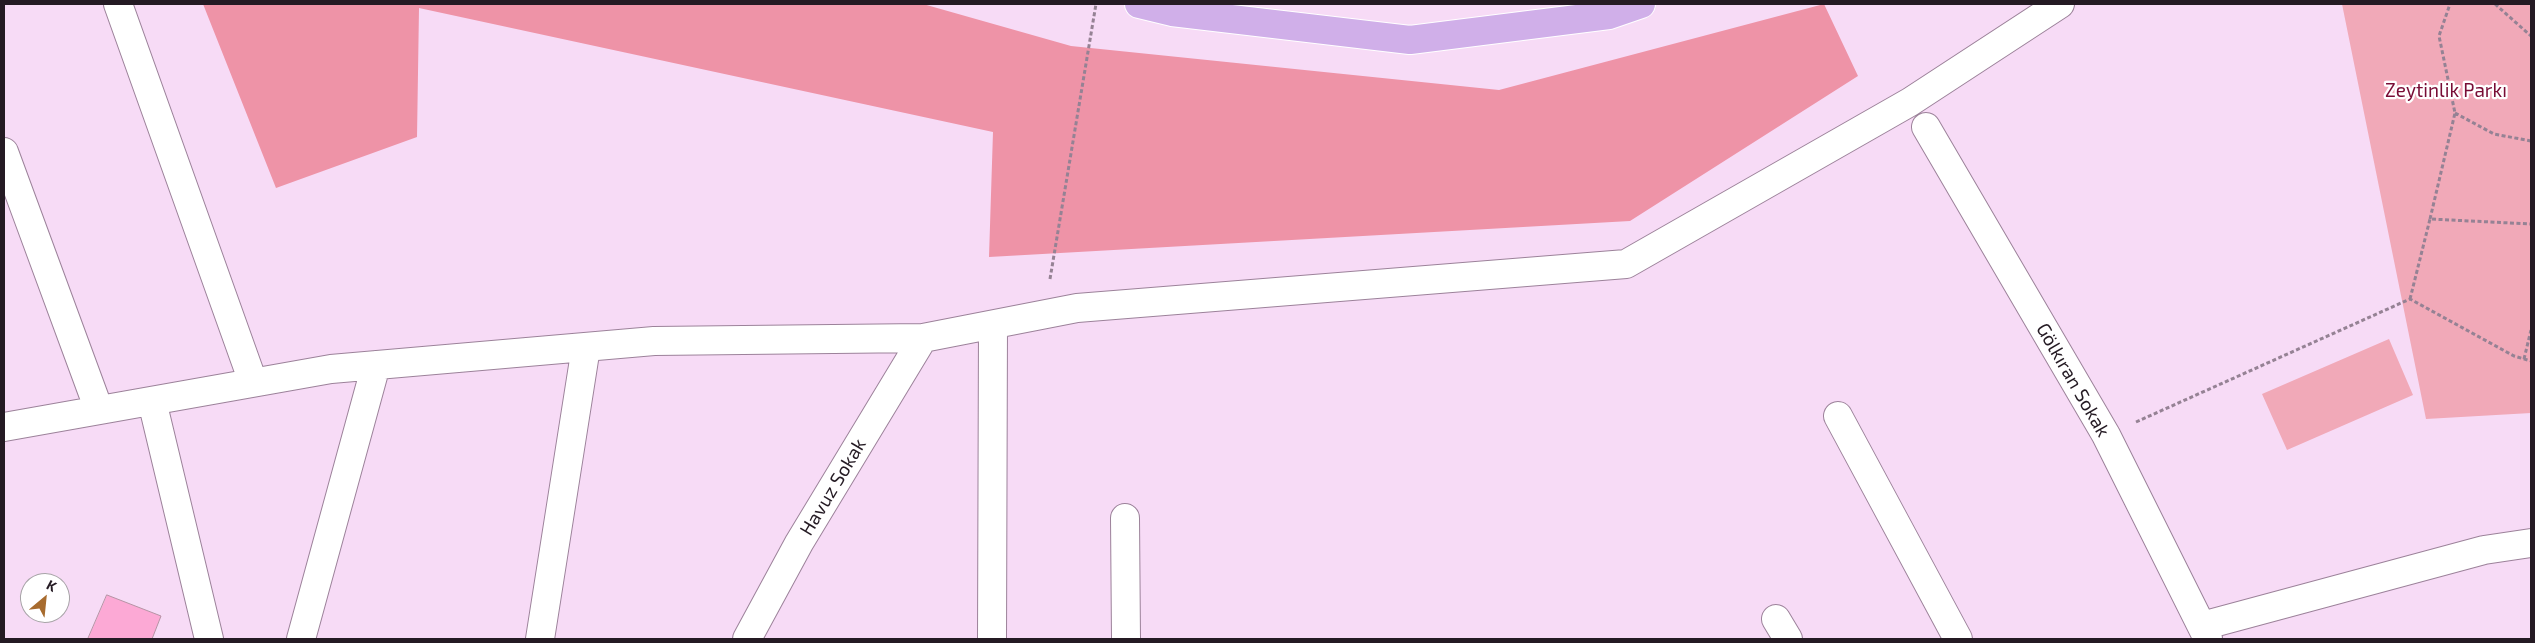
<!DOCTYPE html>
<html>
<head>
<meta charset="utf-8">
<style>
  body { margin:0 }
  #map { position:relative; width:2535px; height:643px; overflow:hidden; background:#f7dbf6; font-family:"Exo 2",sans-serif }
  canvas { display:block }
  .frame { position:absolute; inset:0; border:5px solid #241a23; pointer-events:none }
  .north { position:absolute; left:20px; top:573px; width:50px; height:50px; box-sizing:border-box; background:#fff; border:1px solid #a7a3a7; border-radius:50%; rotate:28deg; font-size:14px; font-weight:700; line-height:20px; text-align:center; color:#241a23 }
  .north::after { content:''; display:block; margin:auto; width:18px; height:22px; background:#a76b2e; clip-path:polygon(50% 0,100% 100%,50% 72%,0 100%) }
</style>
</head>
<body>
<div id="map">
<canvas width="2535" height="643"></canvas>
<div class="frame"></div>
<div class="north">K</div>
</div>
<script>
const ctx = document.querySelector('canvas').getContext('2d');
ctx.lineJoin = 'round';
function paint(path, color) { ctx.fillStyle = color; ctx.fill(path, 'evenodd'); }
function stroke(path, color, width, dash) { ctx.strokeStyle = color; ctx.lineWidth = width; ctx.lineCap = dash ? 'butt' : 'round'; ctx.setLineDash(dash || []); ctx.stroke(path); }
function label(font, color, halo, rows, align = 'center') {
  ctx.font = font + ' "Exo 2",sans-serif'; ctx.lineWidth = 4.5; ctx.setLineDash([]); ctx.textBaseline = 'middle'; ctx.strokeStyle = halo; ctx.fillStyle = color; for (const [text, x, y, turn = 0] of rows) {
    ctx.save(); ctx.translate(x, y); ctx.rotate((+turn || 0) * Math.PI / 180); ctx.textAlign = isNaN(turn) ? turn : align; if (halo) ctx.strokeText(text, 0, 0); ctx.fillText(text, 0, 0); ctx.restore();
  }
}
const green = new Path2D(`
  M2342 4H2531V413L2426 419Z
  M2389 339 2413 395 2287 450 2262 394Z`);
const forest = new Path2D(`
  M203 4H923L1071 46 1499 90 1824 4 1858 76 1630 221 989 257 993 132 419 8 417 137 276 188Z`);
const building = new Path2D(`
  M107 595 161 616 152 639H88Z`);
const path = new Path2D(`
  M2495 4 2531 36
  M2455 113 2494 134 2531 141
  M2430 219 2455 113 2439 36 2450 4
  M1050 279 1096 4
  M2410 299 2430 219 2531 224
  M2524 359 2531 330
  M2136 422 2410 299 2514 356 2531 361`);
const minor = new Path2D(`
  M118 4 253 382
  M1926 127 2106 435 2208 639
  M4 152 99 410
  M152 401 209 639
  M1838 416 1958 639
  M4 427 331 369 654 341 923 338 1077 308 1626 264 1910 102 2060 4
  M1125 518 1126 639
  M1776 619 1788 639
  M2202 626 2484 550 2531 543
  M301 639 376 365
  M540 639 586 347
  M747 639 799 543 923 338
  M992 639 993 325`);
const major = new Path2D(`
  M1139 4 1172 12 1410 40 1609 15 1641 4`);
const parkNames = [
  ["Zeytinlik Parkı",2446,91]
];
const streetNames = [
  ["Gölkıran Sokak",2073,380,60],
  ["Havuz Sokak",833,487,-59]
];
paint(green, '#f1a9b8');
paint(forest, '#ee93a7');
paint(building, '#fca9d5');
stroke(building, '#b593a4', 1);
stroke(minor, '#9c829a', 30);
stroke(major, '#fff', 30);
stroke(path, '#958294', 3, [4, 2.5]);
stroke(minor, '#fff', 28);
stroke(major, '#d0afe9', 28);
label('19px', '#780c35', '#fff', parkNames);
label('19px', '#241a23', '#fff', streetNames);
</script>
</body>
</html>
